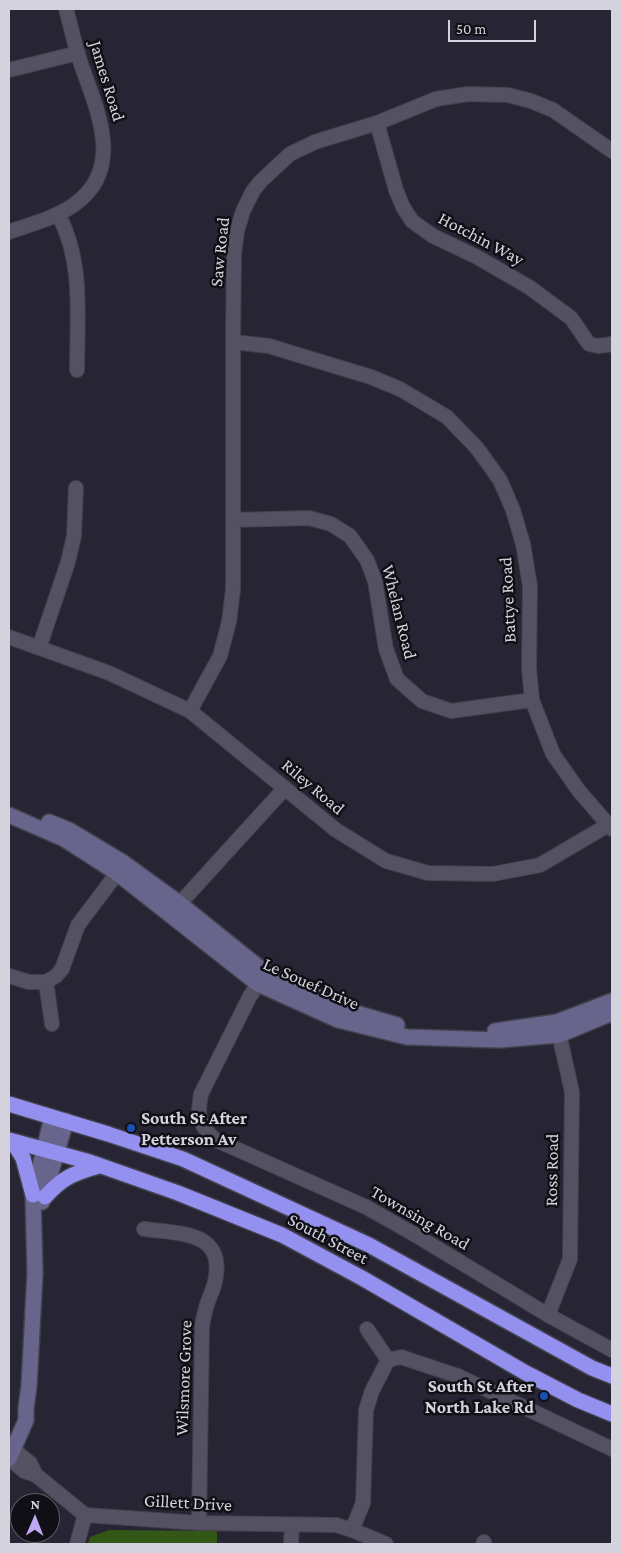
<!DOCTYPE html>
<html>
<head>
<meta charset="utf-8">
<style>
  body { margin:0 }
  #map { position:relative; width:621px; height:1553px; overflow:hidden; background:#272533; font-family:"Crimson Pro",serif }
  canvas { display:block }
  .frame { position:absolute; inset:0; border:10px solid #d4d3dd; pointer-events:none }
  .north { position:absolute; left:10px; top:1493px; width:50px; height:50px; box-sizing:border-box; background:#100f15; border:1px solid #5e5d65; border-radius:50%; rotate:1deg; font-size:14px; font-weight:700; line-height:20px; text-align:center; color:#d4d3dd }
  .north::after { content:''; display:block; margin:auto; width:18px; height:22px; background:#c0a8f4; clip-path:polygon(50% 0,100% 100%,50% 72%,0 100%) }
  .scale { position:absolute; left:448px; top:20px; width:88px; height:22px; box-sizing:border-box; border:2px solid #d4d3dd; border-top:0; padding-left:6px; font-size:15px; line-height:18px; white-space:nowrap; color:#d4d3dd; -webkit-text-stroke:4px #100f15; paint-order:stroke }
</style>
</head>
<body>
<div id="map">
<canvas width="621" height="1553"></canvas>
<div class="frame"></div>
<div class="north">N</div>
<div class="scale">50 m</div>
</div>
<script>
const ctx = document.querySelector('canvas').getContext('2d');
ctx.lineJoin = 'round';
function paint(path, color) { ctx.fillStyle = color; ctx.fill(path, 'evenodd'); }
function stroke(path, color, width, dash) { ctx.strokeStyle = color; ctx.lineWidth = width; ctx.lineCap = dash ? 'butt' : 'round'; ctx.setLineDash(dash || []); ctx.stroke(path); }
function label(font, color, halo, rows, align = 'center') {
  ctx.font = font + ' "Crimson Pro",serif'; ctx.lineWidth = 5; ctx.setLineDash([]); ctx.textBaseline = 'middle'; ctx.strokeStyle = halo; ctx.fillStyle = color; for (const [text, x, y, turn = 0] of rows) {
    ctx.save(); ctx.translate(x, y); ctx.rotate((+turn || 0) * Math.PI / 180); ctx.textAlign = isNaN(turn) ? turn : align; if (halo) ctx.strokeText(text, 0, 0); ctx.fillText(text, 0, 0); ctx.restore();
  }
}
const green = new Path2D(`
  M109 1530 217 1531V1544H88L90 1537Z`);
const street = new Path2D(`
  M9 70 78 53
  M377 123 396 190 403 207 412 221 433 236 477 257 529 287 571 318 589 344 598 346 612 344
  M58 214C84 262 77 317 77 370
  M9 232C31 224 56 218 75 204 125 168 97 110 81 64 75 46 71 27 66 9
  M233 342 269 346 371 377 400 389 447 417 477 448 500 480 513 510 523 544 530 586 529 668 532 700 553 754 579 791 612 829
  M233 520 309 518 331 524 350 536 367 560 375 581 386 649 397 679 422 701 451 711 532 700
  M9 637 109 673 190 711 336 830 386 861 428 873 493 874 540 865 608 825
  M39 648 68 562 74 536 76 488
  M190 711 220 656 229 622 233 590V342L234 254 237 231 243 211 253 191 261 181 290 154 315 142 377 123 436 99 468 94 508 95 531 101 553 110 612 151
  M172 912 285 788
  M264 975 250 996 201 1094C197 1115 198 1123 214 1139L366 1207 412 1233 548 1315 612 1350
  M9 976 29 982H46
  M52 1024 46 982 56 976 62 969 78 925 124 864
  M144 1229C181 1234 226 1231 215 1282 213 1291 208 1299 206 1308 204 1314 203 1321 202 1327L199 1523
  M548 1315 570 1259 572 1092 557 1025
  M367 1329 388 1360
  M9 1446 30 1463 36 1475 85 1515 199 1523 336 1525 352 1530 386 1544
  M9 1458 24 1471 36 1475
  M352 1530 363 1503 366 1410 372 1391 388 1360 401 1357 458 1376 612 1449
  M77 1544 85 1515
  M291 1544 292 1525
  M483 1544 484 1542`);
const secondary = new Path2D(`
  M9 815 64 839 117 873 258 984 338 1020 407 1037 499 1040 559 1035 612 1013
  M49 822 69 830 124 863 179 903 266 973 342 1009 397 1025
  M495 1031 557 1022 612 1001
  M42 1202 66 1121
  M9 1459 26 1420V1408L29 1386 35 1273 33 1195 52 1117`);
const highway = new Path2D(`
  M9 1104 108 1134 183 1159 369 1245 592 1368 612 1376
  M9 1140 90 1162 178 1193 282 1235 362 1278 526 1373 578 1400 612 1414
  M13 1142 23 1158 33 1195
  M45 1197C63 1177 74 1173 99 1166`);
const markers = [
  [131,1128,5,"#1a4fb4"],
  [544,1396,5,"#1a4fb4"]
];
const streetNames = [
  ["James Road",107,81,73],
  ["Hotchin Way",481,239,28],
  ["Saw Road",220,252,-84],
  ["Battye Road",508,600,-93],
  ["Whelan Road",399,612,76],
  ["Riley Road",313,787,40],
  ["Le Souef Drive",311,984,24],
  ["Ross Road",552,1170,-89],
  ["Townsing Road",420,1218,30],
  ["South Street",328,1239,28],
  ["Wilsmore Grove",184,1378,-88],
  ["Gillett Drive",188,1503,3]
];
const poiNames = [
  ["South St After",141,1118],
  ["Petterson Av",141,1139],
  ["South St After",534,1386,"right"],
  ["North Lake Rd",534,1407,"right"]
];
paint(green, '#325717');
stroke(street, '#43414d', 16);
stroke(secondary, '#43414d', 18);
stroke(highway, '#43414d', 18);
stroke(street, '#545262', 14);
stroke(secondary, '#67658c', 15);
stroke(highway, '#9390ef', 15);
for (const [x, y, r, color] of markers) { const dot = new Path2D(); dot.arc(x, y, r, 0, 2 * Math.PI); ctx.fillStyle = color; ctx.fill(dot); stroke(dot, '#100f15', 2); }
label('18px', '#d4d3dd', '#100f15', streetNames);
label('bold 18px', '#d4d3dd', '#100f15', poiNames, 'left');
</script>
</body>
</html>
